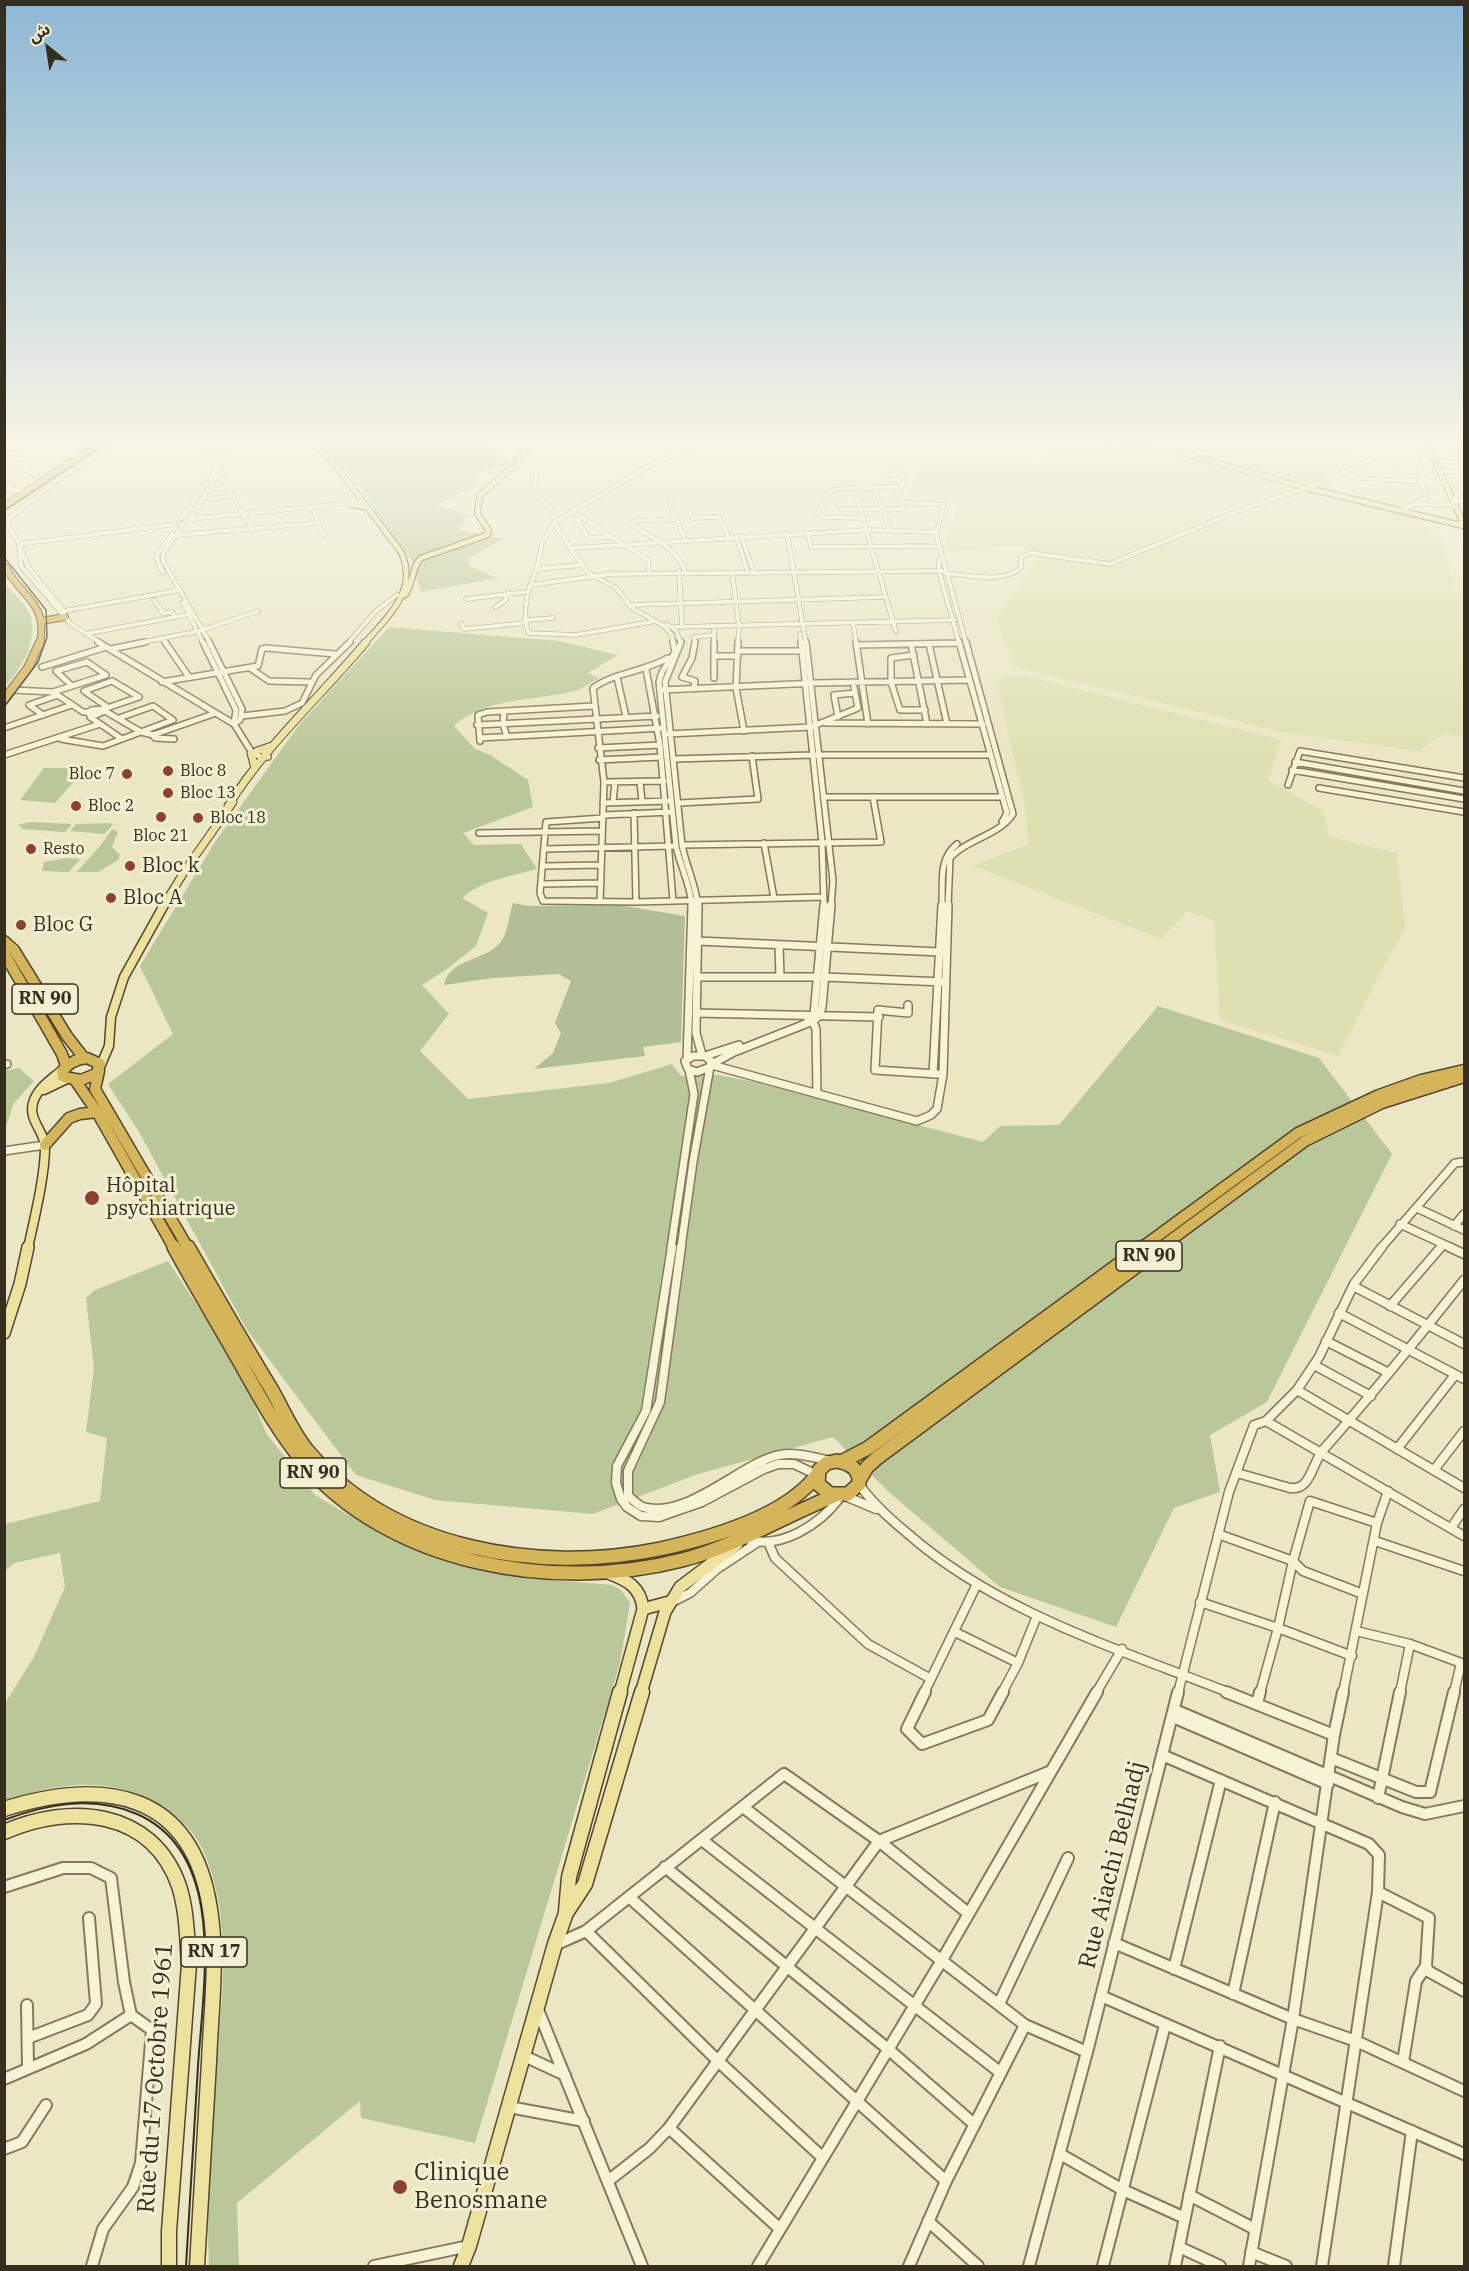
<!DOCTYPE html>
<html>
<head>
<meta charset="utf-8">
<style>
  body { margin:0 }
  #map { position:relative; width:1469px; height:2271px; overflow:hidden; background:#ebe6c4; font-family:"IBM Plex Serif","Noto Sans Arabic",serif }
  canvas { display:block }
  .frame { position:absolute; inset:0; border:6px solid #362e1f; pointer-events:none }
  .north { position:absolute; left:18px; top:18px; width:60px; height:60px; -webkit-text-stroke:4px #f3efd3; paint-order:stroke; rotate:330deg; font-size:16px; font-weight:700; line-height:24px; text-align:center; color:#362e1f }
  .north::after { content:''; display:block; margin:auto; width:21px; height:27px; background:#362e1f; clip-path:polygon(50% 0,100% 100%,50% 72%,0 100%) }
</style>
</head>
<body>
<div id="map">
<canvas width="1469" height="2271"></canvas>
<div class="frame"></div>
<div class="north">ش</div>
</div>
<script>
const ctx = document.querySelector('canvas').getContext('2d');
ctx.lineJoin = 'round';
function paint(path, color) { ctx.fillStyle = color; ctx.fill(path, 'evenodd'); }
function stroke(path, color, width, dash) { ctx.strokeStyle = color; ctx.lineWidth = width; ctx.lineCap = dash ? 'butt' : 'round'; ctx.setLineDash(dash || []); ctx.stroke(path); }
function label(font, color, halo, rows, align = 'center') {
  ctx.font = font + ' "IBM Plex Serif",serif'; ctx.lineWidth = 6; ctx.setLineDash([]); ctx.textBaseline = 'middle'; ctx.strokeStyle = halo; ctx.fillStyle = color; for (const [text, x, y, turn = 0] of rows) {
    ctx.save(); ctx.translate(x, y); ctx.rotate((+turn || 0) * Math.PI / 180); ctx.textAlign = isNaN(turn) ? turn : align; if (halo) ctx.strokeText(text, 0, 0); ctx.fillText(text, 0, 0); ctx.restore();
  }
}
const farmland = new Path2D(`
  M1047 441 1140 443 1302 489 1428 520 1422 527 1442 535 1457 595 1464 597V738L1445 732 1419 751 1281 732 1015 667 996 618 1041 553 1011 545 951 552 944 540 951 528 957 501 905 496 930 456 1050 465Z
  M1155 441H1378L1325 456 1343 463 1317 483Z
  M1013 675 1026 676 1282 740 1268 780 1323 811 1330 837 1397 853 1405 927 1338 1056 1220 1020 1214 921 1187 911 1161 939 973 866 1029 844 1024 802 996 680Z`);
const green = new Path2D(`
  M318 441H483L510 463 477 473 480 484 437 505 468 515 459 530 504 539 467 559 471 567 498 578 421 592 411 559 388 531 361 488 331 452Z
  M5 584C12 592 21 599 27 609 42 634 23 668 5 686Z
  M389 627 559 641 618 655 588 673 599 678C591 682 583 689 574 691 536 701 484 697 454 726L475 749 490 755 528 780 533 807 463 833 474 845 521 844 537 869C512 876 482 880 462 898L488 913 476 946 447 969 422 985 449 1014 420 1051 468 1099 609 1083 672 1064 681 1076 719 1075 754 1082 983 1142 1000 1126 1059 1125 1158 1006 1319 1058 1392 1154 1267 1402 1210 1435 1220 1492 1174 1508 1116 1627 1000 1587 890 1493 833 1437 698 1474 593 1514 435 1500 356 1475 247 1330 139 1132 108 1084 173 1034 140 966 215 842 299 725Z
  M44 768H86L55 803 20 800Z
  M30 822 72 824 65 832 21 829 22 827 17 825Z
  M110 823 113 825 104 834 70 831 76 824Z
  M112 829 118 832 112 847 120 855 118 860 98 872H77L101 845Z
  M67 858 80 859 69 872 42 871 44 862Z
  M19 1068 34 1081 14 1103 5 1129V1071Z
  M168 1261 217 1336 252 1398 266 1433 315 1495 389 1539 487 1569 563 1581 612 1585 621 1590 630 1603 620 1663 475 2143 361 2118 360 2101 237 2203 239 2266H209C206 2202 212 2136 216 2072 222 1999 234 1917 202 1848 189 1822 163 1804 137 1794 94 1777 46 1786 5 1802L4 1705 34 1657 65 1587 60 1553 14 1563 5 1571V1524L100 1501 107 1438 86 1432 94 1368 86 1298 95 1290Z`);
const cemetery = new Path2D(`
  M513 903 529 906 619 905 685 916 681 1042 643 1047 645 1056 534 1069 553 1053 561 1033 555 1023 571 981 559 974 493 978 444 985C449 957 488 962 502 940 508 931 509 914 513 903Z`);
const minorFar4 = new Path2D(`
  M120 441 61 477 8 519 9 527 19 544 176 524
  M1445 441H1464
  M4 448 78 441
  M207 449 266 441
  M1391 454 1402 481
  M1413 455 1426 482
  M4 459 22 457
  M516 464 537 471 534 489 553 512 559 531 587 572 616 588 632 608 664 626 672 635 673 643
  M4 466 26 463
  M1441 471 1464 472
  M4 473 29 469
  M219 473 253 530
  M1342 473 1361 478 1464 484
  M1464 486 1454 500 1464 502
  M875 487 890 531
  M854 488 896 632
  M4 489 23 491
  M4 490 30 472 13 441
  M201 499 233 497
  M902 502 944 505 936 534 966 643
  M670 503 685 539
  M1415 504 1456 505
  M312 509 324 535
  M841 509H904L897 491 902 486 904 477 902 474H890
  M572 511 648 560 649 572
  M1402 511 1427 497 1420 482
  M583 518 576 519 589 538 611 537
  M692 518 719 517 729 538
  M863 518 824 517 818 513 827 495 833 490 902 486
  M181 519 217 469 210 456 193 441
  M190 519 362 502
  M190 519 222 468
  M676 519 635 521 631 524C652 538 678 548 686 574
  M183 524 163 554V561L210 643
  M787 533 806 643
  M177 535 318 523
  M736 536 748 573
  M741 536 754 573
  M809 536 811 547 940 546
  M19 544 28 567 64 611V616L21 566Z
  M571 548 866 530 935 532
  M939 560V571L959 643
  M583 565 537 569 542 543 555 522 647 467 703 441
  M537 569C527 591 522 609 528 633L576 635 656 621
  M679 571 682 627
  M163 573 156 556 172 534
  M732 573 739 626 738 643
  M945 573C969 575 1001 584 1021 568V557L1031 553 1110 564 1240 510 1307 488 1384 454 1464 458
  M530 585 611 574 942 571
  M466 599 525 592
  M154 600 163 613 172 612 175 617
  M183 602 203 643
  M629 605 884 597
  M495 607 505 601 508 593
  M64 611 180 590
  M64 616 71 624 101 643
  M525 620 553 618
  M461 623 464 629 526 623
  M853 623 856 643
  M667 624 676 631 681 643
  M673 627 955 620
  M714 630V643
  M85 634 191 614
  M800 634 801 643
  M162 638 166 643
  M138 643 199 631 258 611
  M348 643 376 611 397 595
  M695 643 694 637 714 635
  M935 643H959`);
const minorFar3 = new Path2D(`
  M98 642 234 724 251 751 260 757H268
  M165 642 189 677
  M203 642 236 710 234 724
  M209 642 242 709 240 720 234 724
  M673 642 675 652 662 672 659 682 676 846C680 866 691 886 692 906
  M681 642 665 682 682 845C686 866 696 885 698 906
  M714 642V678
  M738 642 736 688 744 731
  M801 642 822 842 824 906
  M806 642 833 881 831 906
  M856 642 868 724
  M959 642 1007 813 1002 822
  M911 644 927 724
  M929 644 947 724
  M857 645 959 643
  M111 649 145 642
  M738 651H802
  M914 655 891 658V682L900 710H925
  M714 656H738
  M87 662 106 675 72 686 56 671Z
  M42 667 106 647
  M250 668 269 681 309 682
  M646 669 660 745 673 901
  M617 677 626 717
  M162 682 258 666 262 649 266 648 335 654
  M694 689 695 681 682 677 692 658 695 642
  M13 690 53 692 83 712H88
  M662 690 816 683 969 680
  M53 692 72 686
  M103 709 105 711 96 715 89 714 91 710Z
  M103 709 106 706 84 691 112 681 139 697 104 709
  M105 711 141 732 153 735 216 713
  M504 711 503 724 507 737
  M43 715 29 705 58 695
  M91 715 90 717 122 739 173 720 153 706 119 718
  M242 716 285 711 302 703 316 675 350 642
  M838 717 834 695 855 693
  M826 723 983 724
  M477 725 657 716
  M4 728 72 705
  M668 734 811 727 858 708 853 682
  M153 735 155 738 174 739
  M480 738 662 728
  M61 739 103 746 122 739
  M480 741 478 715 487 712 593 706
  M598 748 660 745
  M4 755 100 724
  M674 759 812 755H990
  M599 760 661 757
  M1295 762 1464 791
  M1292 770 1464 799
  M604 782 664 781
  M640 782 642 801
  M1288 785 1300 751 1464 778
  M1319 788 1464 812
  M824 797H1002
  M613 802 615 782
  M603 803 669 801
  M679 803 758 799 752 756
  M634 813 636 902
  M604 815 671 812
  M603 818 546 822 540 893 543 901 636 902 824 897
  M479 833 602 831
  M764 843 774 898
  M682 845 881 842 873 797
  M545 849 674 846
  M544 866 601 865
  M541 884 600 883
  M600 902 604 782 593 688C615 672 644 672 668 658
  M942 906C943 883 938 859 957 844
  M948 906 950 858C967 839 1000 835 1013 814L966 642`);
const minorFar2 = new Path2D(`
  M698 905 696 1033 702 1055
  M698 941 940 952
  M779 945 780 977
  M697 977H825L943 982
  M908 1005V1013L878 1010 875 1070 937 1074
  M696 1013 879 1017
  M808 1020 814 1014 824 905
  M812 1020 816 1029 817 1094
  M693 1056H705L711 1061 710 1067 697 1072 688 1069 685 1061Z
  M705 1056 739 1045
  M687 1059 692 905
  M712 1064 734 1052 813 1021 819 1016 822 1007 831 905
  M4 1065 7 1064
  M712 1065 917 1121 931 1115 937 1109 943 1074 948 905
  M933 1074 942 905
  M4 1151 45 1145
  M1417 1208 1464 1230
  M1400 1224 1452 1248
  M1454 1226 1464 1214
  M671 1248 694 1094 689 1070
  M681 1248 693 1162 710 1067
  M1381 1248 1455 1163 1464 1162
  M1440 1248 1443 1245`);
const minorFar1 = new Path2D(`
  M672 1247 646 1411 617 1466 616 1483 621 1499 627 1507 641 1516 659 1517 702 1502 764 1469 778 1464H794L817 1475
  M681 1247 660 1402 628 1471V1496C632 1499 638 1505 643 1507 685 1520 737 1467 775 1456 793 1451 813 1457 830 1461
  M1449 1247 1464 1254
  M1353 1286 1464 1344
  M1390 1306 1441 1247
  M1339 1313 1464 1379
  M1326 1341 1389 1373
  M1314 1365 1371 1396
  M1297 1390 1464 1488
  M1266 1421 1464 1536
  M1397 1449 1455 1375
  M1434 1470 1464 1431
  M1237 1473 1290 1488C1311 1491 1312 1463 1323 1450 1372 1395 1418 1338 1464 1280
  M859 1484C872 1503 889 1518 907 1533 998 1613 1119 1649 1230 1693
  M845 1496 876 1509
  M1451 1528 1464 1509
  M1218 1534 1293 1561 1310 1501 1377 1523
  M744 1538C779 1552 821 1524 841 1496
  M1375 1541 1464 1571
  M769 1544 775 1558 868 1644 931 1679
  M672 1602 690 1593 717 1569 755 1544
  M1200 1602 1278 1628 1260 1693
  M1356 1631 1410 1644 1464 1664
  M955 1632 1018 1663
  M1352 1656 1278 1628 1293 1561 1303 1571 1363 1594
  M924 1693 976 1586
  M1002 1693 1018 1663 1037 1616
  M1096 1693 1122 1649
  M1178 1693 1229 1492 1254 1425 1266 1421 1297 1390 1319 1357 1354 1284 1382 1247
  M1343 1693 1377 1523 1388 1491
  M1400 1693 1410 1644
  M1454 1693 1461 1663`);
const minor = new Path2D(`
  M925 1692 907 1729 922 1744 988 1720 1003 1692
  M1226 1692 1334 1735
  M1257 1703 1260 1692
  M1175 1710 1402 1807 1425 1814 1464 1806
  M1173 1717 1328 1784
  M1162 1755 1369 1844 1379 1855 1378 1892 1322 2266
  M1331 1758 1416 1792H1430L1454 1692
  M1378 1798 1400 1692
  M743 1807 1025 2025 1087 2052
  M702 1840 1001 2073
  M665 1867 888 2049 974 2124
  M4 1887 63 1868H91L111 1878 124 1982 131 2015 152 2030 141 2163 133 2187 103 2229 92 2266
  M1378 1892 1429 1918 1426 1966 1428 1971 1464 1991
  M629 1897 946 2181
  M586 1931 718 2061 823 2158
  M1114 1943 1293 2019 1356 2041 1464 2091
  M557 1944 586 1931 784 1774 879 1841 968 1913
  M1174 1969 1221 1780
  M1233 1994 1275 1802
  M1101 1996 1464 2154
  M999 2004 1068 1858
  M27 2005 28 2068
  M538 2010 642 2266
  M28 2038 88 2015 96 2004 89 1918
  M524 2056 565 2075
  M1403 2062 1416 1981 1426 1966
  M4 2079 86 2044 131 2015
  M509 2107 584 2121
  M669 2128 780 2229
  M4 2149 22 2142 46 2105
  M1060 2154 1123 2190 1185 2218
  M608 2181 650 2148 669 2128 879 1841 1049 1772
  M1189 2195 1255 2229
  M928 2221 978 2266
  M1179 2247 1220 2266
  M1251 2252 1286 2266
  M374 2266 469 2246
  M758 2266 942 1960 1097 1692
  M909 2266 946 2181 1025 2025
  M1029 2266 1087 2052 1178 1692
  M1103 2266 1165 2025
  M1175 2266 1220 2046
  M1249 2266 1293 2019 1334 1735 1343 1692
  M1394 2266 1412 2131`);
const majorFar4 = new Path2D(`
  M309 441 330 458 401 552C419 590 388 616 365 643
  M1106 441 1150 444 1307 488 1464 526
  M1426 441 1464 525
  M351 505 366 507
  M405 595C414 583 411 568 421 558L487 535 489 531 477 513 480 495 516 464 531 441`);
const majorFar3 = new Path2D(`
  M257 751 272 746
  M251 753 255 768
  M228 806C266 745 320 697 366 642
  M163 906 186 869 233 802`);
const majorFar2 = new Path2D(`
  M100 1067 109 1046 111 1017 124 977 164 905
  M44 1090 67 1079
  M28 1248C34 1220 45 1176 45 1147 45 1132 28 1120 33 1103 37 1088 52 1079 63 1069`);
const majorFar1 = new Path2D(`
  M4 1333 20 1284 28 1247
  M608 1573C627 1580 641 1587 643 1609L620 1693
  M643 1609 669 1602
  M641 1693 665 1612 680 1587 737 1544`);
const major = new Path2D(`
  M4 1809C103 1778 192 1790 210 1909 218 1959 211 2011 209 2062 205 2130 201 2198 197 2266
  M4 1832C70 1803 152 1809 179 1886 187 1911 187 1938 189 1964L169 2231V2266
  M566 1911 569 1877 620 1692
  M461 2266 469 2246 555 1944 566 1913 585 1884 642 1692`);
const highwayFar3 = new Path2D(`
  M76 441H87L90 444
  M4 506 103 441
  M6 568C22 598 48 603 40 643
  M41 621 65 617`);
const highwayFar2 = new Path2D(`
  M4 700 28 668 40 642`);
const highwayFar1 = new Path2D(`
  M4 941 14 950 67 1036 84 1058
  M4 953 62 1054 66 1066
  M87 1058 100 1064 96 1074 81 1080 64 1077 62 1072C68 1063 76 1059 87 1058Z
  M99 1071 95 1089 188 1248
  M75 1080 97 1112 174 1248
  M45 1145 69 1118 80 1114 97 1112
  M1141 1248 1298 1133 1379 1095 1421 1080 1464 1070
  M1160 1248 1305 1141 1382 1103 1464 1077`);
const highway = new Path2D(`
  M174 1247C194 1284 216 1320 237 1357 257 1392 276 1429 302 1460 389 1565 554 1593 682 1560 736 1546 784 1516 836 1495
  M188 1247C215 1294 242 1341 270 1387 282 1407 292 1432 307 1450 391 1550 538 1574 660 1549 710 1538 785 1517 817 1475
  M837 1461C851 1464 860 1469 859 1484L848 1494H830L818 1484 819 1470 827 1463Z
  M841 1462 868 1448 1143 1247
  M860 1479 867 1467 877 1458 1162 1247`);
const tramFar1 = new Path2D(`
  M4 511 102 446 115 441
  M4 557 46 610 47 637 38 662 4 707`);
const tram = new Path2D(`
  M4 1820C47 1804 93 1795 137 1814 228 1854 203 1986 198 2066 194 2132 190 2199 186 2266`);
const markers = [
  [168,771,6,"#8f4030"],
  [127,774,6,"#8f4030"],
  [168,793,6,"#8f4030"],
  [76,806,6,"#8f4030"],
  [161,817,6,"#8f4030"],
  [198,818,6,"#8f4030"],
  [31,849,6,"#8f4030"],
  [130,866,6,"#8f4030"],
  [111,898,6,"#8f4030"],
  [21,925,6,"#8f4030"],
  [92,1198,8,"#8f4030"],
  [400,2187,8,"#8f4030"]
];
const farPoinames = [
  ["Bloc 8",180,771],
  ["Bloc 7",115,774,"right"],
  ["Bloc 13",180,793],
  ["Bloc 2",88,806],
  ["Bloc 18",210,818],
  ["Bloc 21",161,836,"center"],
  ["Resto",43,849]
];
const shields = [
  [45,999,66],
  [1149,1256,66],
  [313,1473,66],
  [214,1952,66]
];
const shieldNames = [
  ["RN 90",45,999],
  ["RN 90",1149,1256],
  ["RN 90",313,1473],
  ["RN 17",214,1952]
];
const poiNames = [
  ["Bloc k",142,866],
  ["Bloc A",123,898],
  ["Bloc G",33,925],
  ["Hôpital",106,1186],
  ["psychiatrique",106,1209]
];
const nearStreetnames = [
  ["Rue Aiachi Belhadj",1113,1865,-76],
  ["Rue du 17 Octobre 1961",156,2078,-86]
];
const nearPoinames = [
  ["Clinique",414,2173],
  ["Benosmane",414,2201]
];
paint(farmland, '#dfe0b2');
paint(green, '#bac899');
paint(cemetery, '#b2be98');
stroke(minorFar4, '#85795c', 5);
stroke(minorFar3, '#85795c', 8);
stroke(minorFar2, '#85795c', 10);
stroke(minorFar1, '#85795c', 11);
stroke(minor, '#85795c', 14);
stroke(majorFar4, '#534630', 7);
stroke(majorFar3, '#534630', 9);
stroke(majorFar2, '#534630', 11);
stroke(majorFar1, '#534630', 14);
stroke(major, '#534630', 17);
stroke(highwayFar3, '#534630', 8);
stroke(highwayFar2, '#534630', 10);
stroke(highwayFar1, '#534630', 13);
stroke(highway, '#534630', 16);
stroke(minorFar4, '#f6f3d7', 4);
stroke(minorFar3, '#f6f3d7', 5);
stroke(minorFar2, '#f6f3d7', 7);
stroke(minorFar1, '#f6f3d7', 8);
stroke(minor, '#f6f3d7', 10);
stroke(majorFar4, '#ece29e', 5);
stroke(majorFar3, '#ece29e', 7);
stroke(majorFar2, '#ece29e', 8);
stroke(majorFar1, '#ece29e', 11);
stroke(major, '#ece29e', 14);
stroke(highwayFar3, '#d5b55a', 6);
stroke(highwayFar2, '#d5b55a', 8);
stroke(highwayFar1, '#d5b55a', 10);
stroke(highway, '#d5b55a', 13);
stroke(tramFar1, '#362e1f', 1.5);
stroke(tram, '#362e1f', 2);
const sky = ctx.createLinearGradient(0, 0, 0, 759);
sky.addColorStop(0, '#8db8d6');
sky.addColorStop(0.58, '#f6f4e4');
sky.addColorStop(1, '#f6f4e400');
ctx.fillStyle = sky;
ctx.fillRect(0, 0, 1469, 759);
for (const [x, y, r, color] of markers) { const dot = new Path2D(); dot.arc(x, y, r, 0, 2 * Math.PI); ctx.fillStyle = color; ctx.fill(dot); stroke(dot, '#f3efd3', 2); }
label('16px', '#362e1f', '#f3efd3', farPoinames, 'left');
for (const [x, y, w] of shields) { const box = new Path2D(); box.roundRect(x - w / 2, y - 15, w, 30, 4.5); ctx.fillStyle = '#f3efd3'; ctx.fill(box); stroke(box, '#362e1f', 1.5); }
label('bold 18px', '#362e1f', null, shieldNames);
label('20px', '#362e1f', '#f3efd3', poiNames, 'left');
label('24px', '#362e1f', '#f3efd3', nearStreetnames);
label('24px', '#362e1f', '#f3efd3', nearPoinames, 'left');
</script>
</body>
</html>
